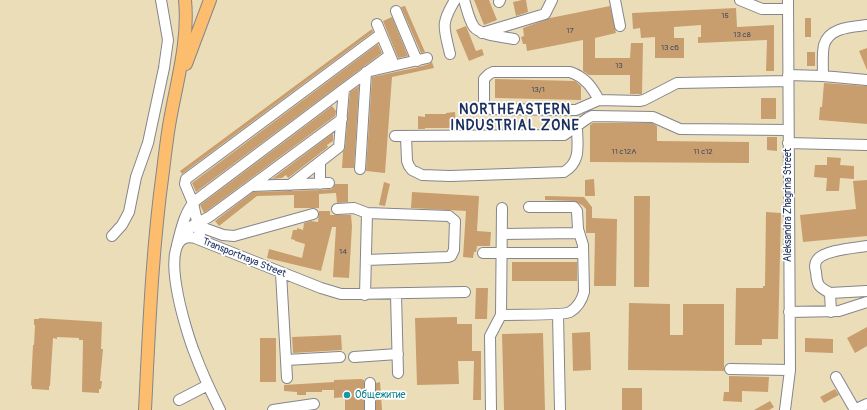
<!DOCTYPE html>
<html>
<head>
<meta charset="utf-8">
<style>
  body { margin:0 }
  canvas { display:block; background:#ecddb9 }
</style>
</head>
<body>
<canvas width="867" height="410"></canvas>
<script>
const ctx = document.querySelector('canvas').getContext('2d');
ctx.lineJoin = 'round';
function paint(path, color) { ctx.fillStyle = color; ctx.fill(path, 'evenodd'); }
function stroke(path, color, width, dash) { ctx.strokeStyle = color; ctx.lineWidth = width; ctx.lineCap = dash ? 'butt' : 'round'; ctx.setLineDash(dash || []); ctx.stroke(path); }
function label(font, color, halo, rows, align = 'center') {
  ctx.font = font + ' Pangolin,sans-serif'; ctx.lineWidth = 3.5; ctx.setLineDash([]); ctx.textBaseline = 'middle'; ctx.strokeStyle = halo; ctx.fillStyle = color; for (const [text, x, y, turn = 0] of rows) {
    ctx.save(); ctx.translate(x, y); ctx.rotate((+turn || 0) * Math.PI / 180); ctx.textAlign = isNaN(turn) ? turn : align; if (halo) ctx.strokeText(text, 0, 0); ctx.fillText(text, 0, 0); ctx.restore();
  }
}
const building = new Path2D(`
  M474 0H489L497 20 484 25Z
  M522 0H526L528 12 516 16 513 2Z
  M405 6 425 52 421 53 401 7Z
  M610 6 616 33 595 38V58H630L631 43H643L642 94H630V75H589L583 71V40L527 51 526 44H523L521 37 524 36 523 28 550 18Z
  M736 8 737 27 774 25V71H766L767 40 698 43V37H701V25L674 27V38H684V58H655V37L641 38 640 28 633 29 632 13Z
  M392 17 408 56 398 58 383 21Z
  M805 18H811V37H805Z
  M466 26 476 51 482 49 484 55 469 61 456 30Z
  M372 29 373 32 182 174 180 171Z
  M378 44 382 53 196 192 192 183Z
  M867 48V70L859 51Z
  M807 52H815V66H807Z
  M432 62 434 68 392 77 385 173 366 171 372 77 419 67 429 64Z
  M495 79 575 81 581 86V100L495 98Z
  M824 83 867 86V124L819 120 820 107H822Z
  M359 86 354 168H342L343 152 345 148 350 92Z
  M761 98H776V119H761Z
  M332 106 336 111 335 116 204 213 200 205Z
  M455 112 456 128H425V129H418V116L425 117V114H446V113Z
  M593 123H652L657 126V141L749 142V163L590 162V125Z
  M333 133V141L327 145 328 147 288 178 286 175 282 178 272 179Z
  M767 137H777V151L767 150Z
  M827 157 841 158 840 165 854 166V179L840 178 839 191H826L827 178 814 177 815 165H827Z
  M594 179 595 196H585V180Z
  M867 180V236L803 242 800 215 856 209 853 181Z
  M384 182 390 184 385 206 379 205Z
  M335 184H348V202L337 203 336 193 319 194V208H294V195L257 196 219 226 215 221 253 192 320 190 332 189Z
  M412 192 479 196 477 231 491 232 490 246H477L476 252H474L473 258 463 257 466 211 411 208Z
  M545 196 584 197 592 207V218L617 219 616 286H594L595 233H586V209L582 205 574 201 545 200Z
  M634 196H650L649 287H634Z
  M319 211H330V215H351L352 226 349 278 333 277 336 227H332L321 271 267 258 269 249 302 258 305 244 295 241V240L291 239 293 230H297V228L303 230 304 223 311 221 318 222Z
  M766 212 781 213 778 339H762V345H735L736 288H763V286H765Z
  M512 262H577V281H512Z
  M476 288H488L487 319H475Z
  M629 303 670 304V335H683V304H724V371L628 370Z
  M457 317V324H472V351H481V400H473L474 361H458L459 384 417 385 415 318Z
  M39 318 102 322 101 349H103L100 381H102L101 389H99V393L82 392 83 340H79V338L57 337V339L53 338 50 386H49V390L32 389V386L31 385 33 345H34L35 326V325H34V319H39Z
  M867 327V346L855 353 847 338Z
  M590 332 591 370 573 371 572 333Z
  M543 333 545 410H504L502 334Z
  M341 335 342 350 293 353 292 337Z
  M260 338H276V382H260Z
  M805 338 833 339V353L805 352Z
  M729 376 769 377 768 392 742 391V402L723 401 724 392H729Z
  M361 379 364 380V410H345V397L334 398V390H322V392H306V395H297V392L284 391V385L334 382V380Z
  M380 382 382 410H376V383Z
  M622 388H642V410H622Z
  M835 389 839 395 824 403 820 397Z
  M770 401 774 407 769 410H754Z`);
const minor = new Path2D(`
  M464 0C467 9 469 20 474 27 480 35 504 37 514 39
  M615 0 620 26
  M740 0 762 9H788
  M499 2 500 0
  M396 11 417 61
  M377 24 392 60
  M482 33 545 14 552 0
  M450 54C444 27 440 25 455 0
  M788 75 823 76C823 66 822 54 824 45 829 27 852 27 867 25
  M823 76 867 80
  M599 100C592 87 585 77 570 72H493L489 74 484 79V101L485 105 491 109 576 110 599 100 639 101 644 100 677 83 788 81
  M395 136 564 135 588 118 592 116 653 117 680 129 788 130
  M406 136 407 161 409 166 412 170 422 175 450 176 564 172C582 161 577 145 577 126
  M788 143 867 145
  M320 162V184
  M360 169 366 72 427 58
  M290 185 339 147 344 89 390 55
  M251 186 329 183
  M337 209 354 208 367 213 449 216 455 221 454 250 451 256 448 257 366 260
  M198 226 223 235 234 236 313 214
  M502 234 579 233
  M112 236 122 225 129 212 136 177 148 143 164 68 168 40 161 0
  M181 239 192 226 209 217 342 119
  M201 240 193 203 185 184 186 179 381 34
  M177 245C181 230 184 213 195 201L344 89
  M483 253H583
  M281 273 287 378
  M830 293 867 291
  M396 294 398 373
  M365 295 367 213
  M789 312 839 311 867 302
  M831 312 830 293C819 287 817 286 816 272 815 268 814 264 817 260 824 250 855 248 867 246
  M558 314 560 410
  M501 315C514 314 562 316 570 312 578 307 582 300 584 292L583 245 578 229 577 211 574 207H529
  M354 357 398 354
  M286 360 340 357
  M730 369 790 370
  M836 377 855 410
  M370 383V410
  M179 400 208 385
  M220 410C211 392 202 373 195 354 188 337 152 228 195 238L321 288 341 294H352L465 292
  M273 410 314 404
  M491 410 490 336 501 315 502 208
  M785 410 790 370 788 0
  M854 410 867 404`);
const major = new Path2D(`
  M186 64 210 0
  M145 410C149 330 152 250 163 171 165 154 167 137 170 120 177 81 189 40 185 0`);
const markers = [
  [347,395,4,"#0f9aa8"]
];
const numberNames = [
  ["15",725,16],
  ["17",570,31],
  ["13 с8",742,35],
  ["13 с6",670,48],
  ["13",619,66],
  ["13/1",538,90],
  ["11 с12А",624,152],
  ["11 с12",703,152],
  ["14",343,252]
];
const streetNames = [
  ["Aleksandra Zhagrina Street",788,205,-90],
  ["Transportnaya Street",244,258,22]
];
const cultureNames = [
  ["Общежитие",355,395]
];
const districtNames = [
  ["NORTHEASTERN",515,110],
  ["INDUSTRIAL ZONE",515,126]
];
paint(building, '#c89e6e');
stroke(minor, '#84868c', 12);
stroke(major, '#84868c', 14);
stroke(minor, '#fff', 10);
stroke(major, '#fcbd6e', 12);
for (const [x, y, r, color] of markers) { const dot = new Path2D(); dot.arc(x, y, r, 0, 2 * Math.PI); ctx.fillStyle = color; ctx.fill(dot); stroke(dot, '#fff', 1.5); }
label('8px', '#464b62', null, numberNames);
label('10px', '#1b2f5e', '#fff', streetNames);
label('10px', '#0d838f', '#fff', cultureNames, 'left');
ctx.letterSpacing = '1px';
label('bold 14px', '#1b2f5e', '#fff', districtNames);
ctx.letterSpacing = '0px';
</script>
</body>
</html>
